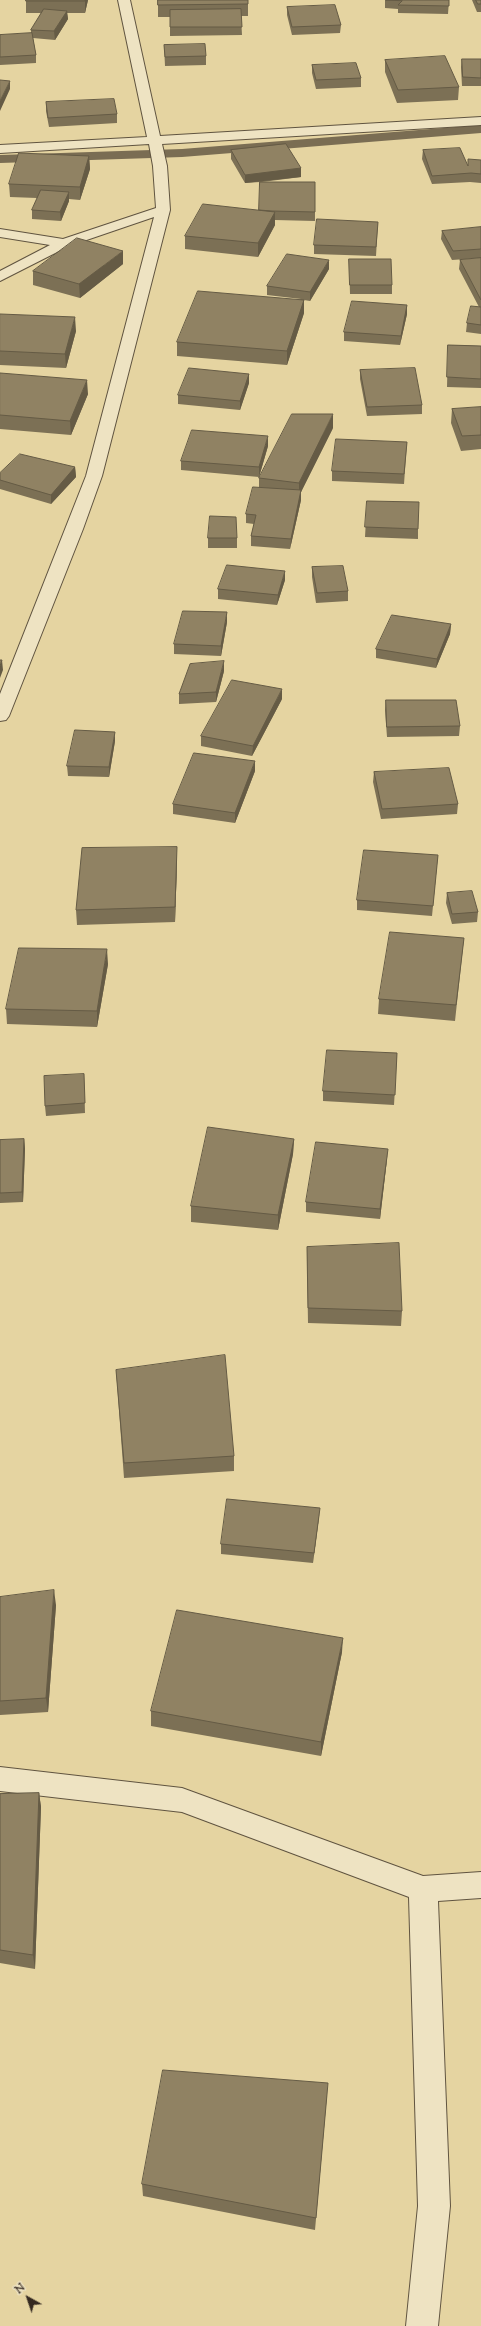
<!DOCTYPE html>
<html>
<head>
<meta charset="utf-8">
<style>
  body { margin:0 }
  #map { position:relative; width:481px; height:2326px; overflow:hidden; background:#e5d4a1; font-family:"Sorts Mill Goudy",serif }
  canvas { display:block }
  .north { position:absolute; left:8px; top:2278px; width:40px; height:40px; -webkit-text-stroke:3px #eee3c2; paint-order:stroke; rotate:320deg; font-size:11px; font-weight:700; line-height:16px; text-align:center; color:#342920 }
  .north::after { content:''; display:block; margin:auto; width:14px; height:18px; background:#342920; clip-path:polygon(50% 0,100% 100%,50% 72%,0 100%) }
</style>
</head>
<body>
<div id="map">
<canvas width="481" height="2326"></canvas>
<div class="north">N</div>
</div>
<script>
const ctx = document.querySelector('canvas').getContext('2d');
ctx.lineJoin = 'round';
function paint(path, color) { ctx.fillStyle = color; ctx.fill(path, 'evenodd'); }
function stroke(path, color, width, dash) { ctx.strokeStyle = color; ctx.lineWidth = width; ctx.lineCap = dash ? 'butt' : 'round'; ctx.setLineDash(dash || []); ctx.stroke(path); }
const stream = new Path2D(`
  M481 125V133L182 157 0 163V155L182 149Z`);
const minor = new Path2D(`
  M118 0H130L160 136 481 117V125L162 144 167 166 170 210 102 476 83 529 9 716 6 720 0 721V694L86 476 154 217 69 246 0 281V271L50 245 0 237V229L63 239 156 208 153 166 149 144 0 153V145L147 137Z
  M0 1767 182 1788 423 1876 481 1872V1898L438 1901 450 2206 438 2326H406L418 2206 409 1897 182 1812 0 1791Z`);
const wall = new Path2D(`
  M26 0H88L85 13H67L68 19 55 40 33 38 36 55V63L0 65V35L31 33V30L41 13H26Z
  M158 0H248V16H241L242 35 170 36V17H158Z
  M385 0H449L448 14 398 13V9L385 8Z
  M472 0H481V12H477Z
  M287 7 341 25 340 33 292 35 287 15Z
  M164 45 206 56V65L165 66Z
  M462 59H481V86H462L461 67Z
  M385 60 459 87 458 100 397 103 385 72Z
  M312 65 361 78V87L316 89 312 73Z
  M46 102 117 114V123L49 127 46 111Z
  M231 150 301 168V177L262 182H315V221L275 220V225L258 257 185 249V236L259 210 260 182 245 183 231 159Z
  M423 150 468 166 481 160V183L470 182 432 184 422 159Z
  M89 156 90 169 80 200 69 199V201L61 221 32 219V210L37 198 10 197 9 184Z
  M378 222 376 256 314 254V245Z
  M481 227V258L452 260 441 239 442 231Z
  M481 258V334L466 332 467 323 479 307 459 269 460 260Z
  M349 259 392 285V294H350Z
  M123 264 80 298 33 285V271Z
  M329 269 310 301 304 300V313L287 365 177 356V342L301 299 267 295V286Z
  M407 305V314L400 345 344 341V332Z
  M0 315 76 331 66 368 0 365Z
  M448 345 481 346V388L447 387Z
  M360 370 422 405V414L367 416 360 379Z
  M0 373 88 394 71 435 0 429Z
  M249 374V383L240 410 178 404V395Z
  M481 407V449L461 451 451 423 452 409Z
  M333 428 301 492V500L290 549 251 546V536L254 524 246 523V514L259 487V478Z
  M407 442 404 484 332 481V471Z
  M268 446 259 477 181 470V461Z
  M75 467 76 477 51 504 0 489V473Z
  M367 501 418 529V539L365 537Z
  M208 538H237V548H208Z
  M312 567 348 591V601L316 603 312 577Z
  M285 580 277 605 218 599V589Z
  M227 622 221 656 174 654V644Z
  M451 624 450 634 436 668 376 658V649Z
  M224 671 216 702 179 704V694Z
  M282 699 252 756 201 746V736Z
  M386 700 460 726 459 736 387 737 385 710Z
  M115 741 109 777 68 776 67 766Z
  M255 771 235 823 173 814V804Z
  M374 772 458 804 457 814 381 819 373 782Z
  M438 855 432 916 357 910V900Z
  M177 863 175 922 77 925 76 910Z
  M447 893 478 912 477 922 452 924 446 903Z
  M464 938 455 1021 378 1014 379 999Z
  M108 964 97 1027 7 1024 6 1009Z
  M397 1053 394 1105 323 1101V1091Z
  M84 1074 85 1113 46 1116 45 1106Z
  M24 1139 25 1149 23 1202 0 1203V1140Z
  M294 1139 293 1154 278 1230 191 1222V1206Z
  M387 1159 380 1219 306 1212V1202Z
  M307 1247 402 1311 401 1326 308 1323 307 1262Z
  M116 1370 234 1456V1471L124 1478Z
  M319 1517 313 1563 221 1554V1544Z
  M0 1597 56 1605 48 1712 0 1715Z
  M342 1652 321 1756 151 1726V1711Z
  M39 1793 41 1807 35 1969 0 1963V1794Z
  M327 2095 315 2230 143 2196 142 2184Z`);
const shadedWall = new Path2D(`
  M85 0H88L85 13Z
  M67 11 68 19 55 40 54 31Z
  M10 81V89L0 111V101Z
  M89 156 90 169 80 200V187Z
  M301 168V177L245 183V175Z
  M69 192V201L61 221 60 212Z
  M275 212V225L258 257V243Z
  M123 251V264L80 298 79 284Z
  M329 260V269L310 301V292Z
  M304 300V313L287 365V351Z
  M407 305V314L400 345 401 336Z
  M75 317 76 331 66 368 65 354Z
  M249 374V383L240 410V401Z
  M87 380 88 394 71 435 70 421Z
  M333 414V428L301 492V500L290 549 291 539 299 498V483Z
  M268 436V446L259 477V467Z
  M75 467 76 477 51 504V495Z
  M285 571V580L277 605 278 595Z
  M227 612V622L221 656V646Z
  M451 624 450 634 436 668 437 659Z
  M2 660 3 670 0 678V666Z
  M224 661V671L216 702V692Z
  M282 689V699L252 756 253 746Z
  M115 732V741L109 777V767Z
  M255 761V771L235 823V813Z
  M177 847V863L175 922V907Z
  M107 949 108 964 97 1027V1011Z
  M24 1139 25 1149 23 1202 22 1192Z
  M294 1139 293 1154 278 1230V1215Z
  M388 1149 387 1159 380 1219V1209Z
  M320 1508 319 1517 313 1563 314 1553Z
  M54 1590 56 1605 48 1712 46 1698Z
  M343 1638 342 1652 321 1756V1742Z
  M39 1793 41 1807 35 1969 33 1955Z`);
const building = new Path2D(`
  M26 0H85V1H26Z
  M158 0H248V4L158 5Z
  M386 0H449V6L398 5 402 1Z
  M476 0H481V4H478Z
  M335 5 341 25 292 27 287 7Z
  M44 9 67 11 54 31 31 30Z
  M241 9 242 27H170V10Z
  M32 33 36 55 0 57V35Z
  M205 44 206 56 165 57 164 45Z
  M445 56 459 87 398 90 385 60Z
  M462 59H481V78L463 77Z
  M356 63 361 78 316 80 312 65Z
  M0 80 10 81 0 101Z
  M114 99 117 114 48 118 46 102Z
  M286 144 301 168 245 175 231 150Z
  M460 148 468 166V159L481 160V174L471 173 432 176 423 150Z
  M19 153 89 156 80 187 9 184Z
  M260 182H315V212L272 211 259 210Z
  M41 190 69 192 60 212 32 210Z
  M203 204 275 212 258 243 185 236Z
  M317 219 378 222 376 247 314 245Z
  M481 227V249L453 251 442 231Z
  M77 238 123 251 79 284 33 271Z
  M287 254 329 260 310 292 267 286Z
  M481 258V300L460 260Z
  M349 259H391L392 285H350Z
  M198 291 304 300 287 351 177 342Z
  M352 301 407 305 401 336 344 332Z
  M471 306 481 307V325L467 323Z
  M0 314 75 317 65 354 0 351Z
  M448 345 481 346V379L447 377Z
  M189 368 249 374 240 401 178 395Z
  M415 368 422 405 367 407 360 370Z
  M0 373 87 380 70 421 0 415Z
  M481 407V435L462 436 452 409Z
  M292 414H333L299 483 259 478Z
  M192 430 268 436 259 467 181 461Z
  M336 439 407 442 404 474 332 471Z
  M20 454 75 467 51 495 0 480V473Z
  M253 487 301 490 291 539 251 536 256 515 246 514Z
  M367 501 419 502 418 529 365 527Z
  M210 516 236 517 237 538H208Z
  M227 565 285 571 278 595 218 589Z
  M343 566 348 591 317 593 312 567Z
  M183 611 227 612 221 646 174 644Z
  M392 615 451 624 437 659 376 649Z
  M0 660H2L0 666Z
  M224 661 216 692 179 694 190 664Z
  M232 680 282 689 253 746 201 736Z
  M386 700H456L460 726 387 727Z
  M75 730 115 732 109 767 67 766Z
  M194 753 255 761 235 813 173 804Z
  M449 768 458 804 382 809 374 772Z
  M177 847 175 907 76 910 82 848Z
  M364 850 438 855 433 906 357 900Z
  M472 891 478 912 452 914 447 893Z
  M390 932 464 938 456 1005 379 999Z
  M19 948 107 949 97 1011 6 1009Z
  M327 1050 397 1053 395 1095 323 1091Z
  M84 1074 85 1103 45 1106 44 1076Z
  M208 1127 294 1139 278 1215 191 1206Z
  M24 1139 22 1192 0 1193V1140Z
  M316 1142 388 1149 380 1209 306 1202Z
  M399 1243 402 1311 308 1308 307 1247Z
  M225 1355 234 1456 124 1463 116 1370Z
  M227 1499 320 1508 314 1553 221 1544Z
  M54 1590 46 1698 0 1701V1597Z
  M177 1610 343 1638 321 1742 151 1711Z
  M39 1793 33 1955 0 1950V1794Z
  M163 2070 328 2083 316 2218 142 2184Z`);
paint(stream, '#7a6d53');
stroke(minor, '#605440', 2);
paint(minor, '#eee3c2');
paint(wall, '#7c7055');
paint(shadedWall, '#655b45');
paint(building, '#908263');
stroke(building, '#655b45', 1);
</script>
</body>
</html>
